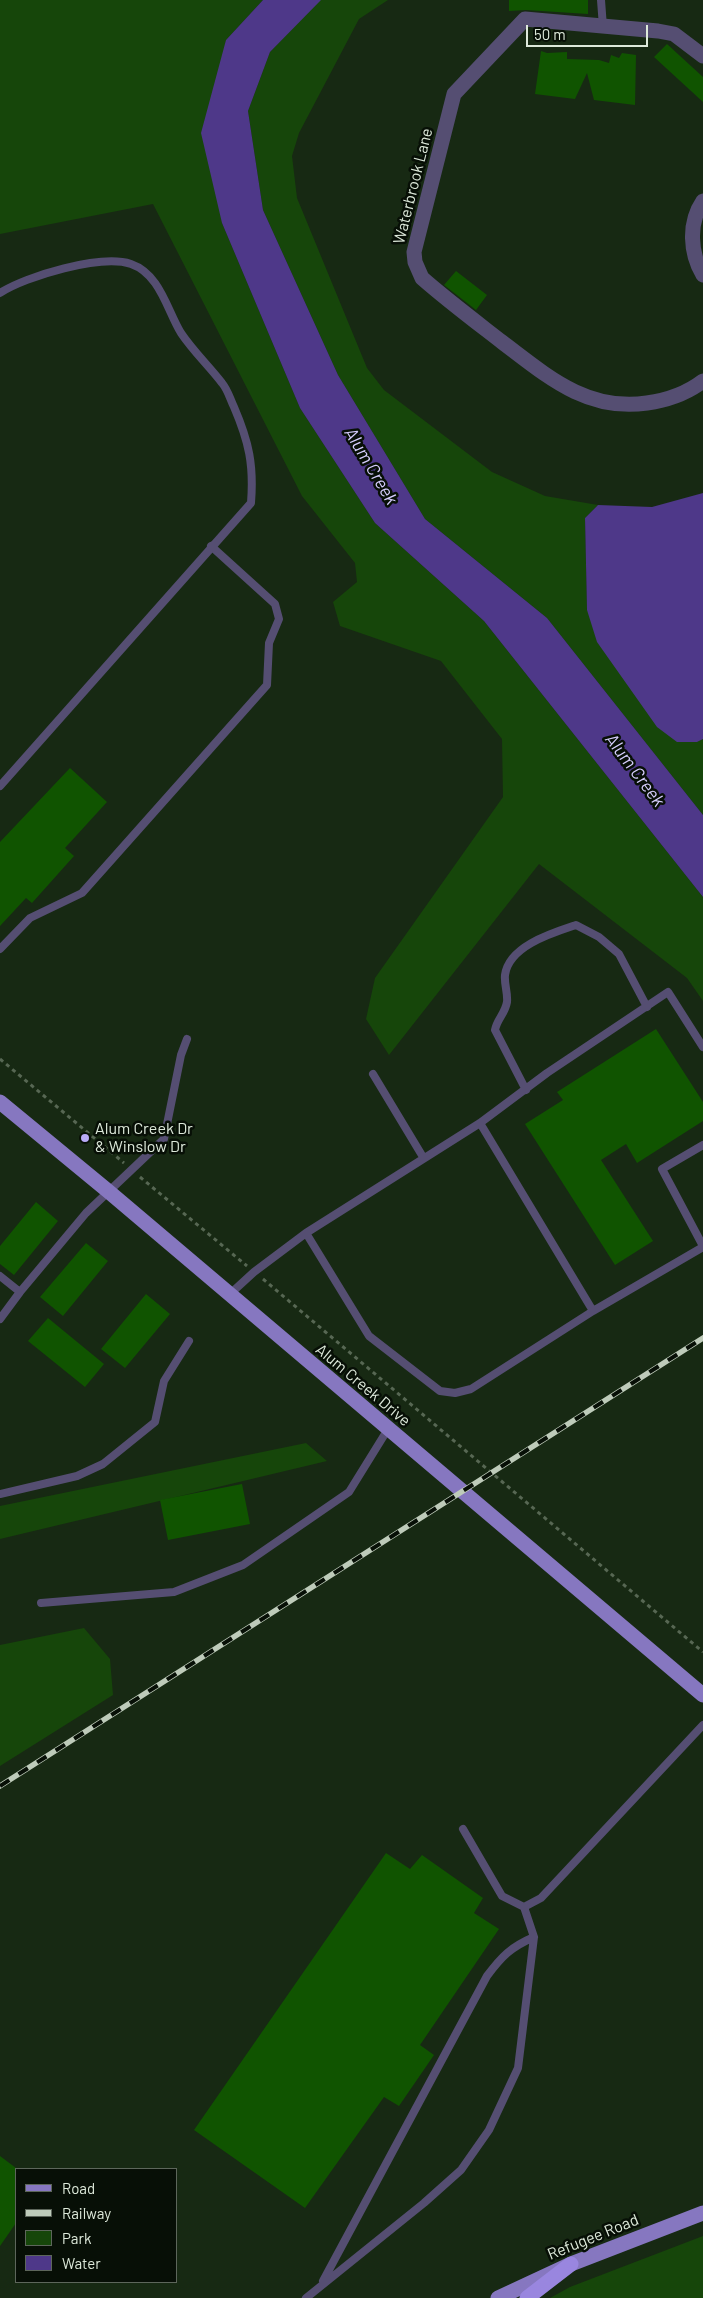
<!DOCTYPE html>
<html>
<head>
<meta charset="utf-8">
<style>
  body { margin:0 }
  #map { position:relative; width:703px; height:2298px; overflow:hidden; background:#172913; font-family:Barlow,sans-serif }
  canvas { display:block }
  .legend { position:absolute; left:15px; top:2168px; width:162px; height:115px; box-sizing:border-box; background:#070f06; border:1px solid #5d665b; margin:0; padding:6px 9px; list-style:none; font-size:15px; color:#dde9da }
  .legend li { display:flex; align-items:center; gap:10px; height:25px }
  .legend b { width:25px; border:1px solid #5d665b }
  .scale { position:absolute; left:526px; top:25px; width:122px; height:22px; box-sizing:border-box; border:2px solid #dde9da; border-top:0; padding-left:6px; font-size:15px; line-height:18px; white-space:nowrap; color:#dde9da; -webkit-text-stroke:4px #070f06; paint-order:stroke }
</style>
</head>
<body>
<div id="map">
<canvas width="703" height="2298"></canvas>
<ul class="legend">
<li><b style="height:6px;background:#8677c0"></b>Road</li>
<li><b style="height:6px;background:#becbba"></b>Railway</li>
<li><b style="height:14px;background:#16460a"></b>Park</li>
<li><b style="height:14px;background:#4e3889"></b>Water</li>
</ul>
<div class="scale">50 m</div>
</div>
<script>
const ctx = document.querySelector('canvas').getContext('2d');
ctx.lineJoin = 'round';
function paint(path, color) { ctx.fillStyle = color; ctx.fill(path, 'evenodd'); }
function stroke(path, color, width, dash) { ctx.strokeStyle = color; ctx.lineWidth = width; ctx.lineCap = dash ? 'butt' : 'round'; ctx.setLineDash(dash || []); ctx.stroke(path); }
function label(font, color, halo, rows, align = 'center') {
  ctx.font = font + ' Barlow,sans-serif'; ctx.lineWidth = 5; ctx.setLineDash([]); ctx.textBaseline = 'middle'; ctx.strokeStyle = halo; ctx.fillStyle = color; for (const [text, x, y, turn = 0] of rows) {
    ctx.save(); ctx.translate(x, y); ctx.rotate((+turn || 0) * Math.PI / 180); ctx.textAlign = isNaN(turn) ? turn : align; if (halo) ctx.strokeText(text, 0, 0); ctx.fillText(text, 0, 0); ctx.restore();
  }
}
const green = new Path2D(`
  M0 0H263L226 40 222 223 300 408 375 523 484 621 703 897V1001L687 978 539 864 389 1055 366 1019 375 978 503 797 502 739 441 661 340 626 333 602 357 582 355 563 302 496 153 204 0 234Z
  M320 0H388L359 19 299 133 292 156 297 198 367 368 384 390 492 472 545 496 598 505 585 518 587 610 697 742 703 739V815L547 618 425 519 338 375 263 210 248 111 270 52Z
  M306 1443 327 1461 0 1539V1506Z
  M84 1628 110 1659 113 1695 0 1766V1645Z
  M703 2236V2298H550L570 2287Z`);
const water = new Path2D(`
  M263 0H321L270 52 248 111 263 210 338 375 425 519 547 618 703 815V897L484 621 375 523 300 408 222 223 201 133 226 40Z
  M703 493V739L697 742H677L657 727 597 642 587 610 585 518 598 505 652 507Z`);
const building = new Path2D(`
  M509 0H588V14L526 10 509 11Z
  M667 44 703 77V102L654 57Z
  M541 51 547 53 567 52V59L599 60 609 63 611 55 619 58 622 53 636 55 635 105 594 100 587 73 575 99 535 94Z
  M456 271 487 295 476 310 444 285Z
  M70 768 107 802 65 848 74 856 32 903 26 898 0 926V842Z
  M656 1029 703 1102V1121L637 1163 626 1144 601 1160 653 1241 615 1265 525 1124 563 1100 557 1092Z
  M36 1202 58 1221 14 1275 0 1264V1246Z
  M86 1243 108 1261 63 1316 40 1297Z
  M146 1294 170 1314 125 1368 101 1349Z
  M48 1318 104 1364 85 1387 28 1341Z
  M242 1484 250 1524 168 1540 160 1500Z
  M386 1853 410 1869 422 1855 483 1898 474 1913 499 1929 420 2045 434 2055 399 2106 384 2097 305 2208 194 2130Z
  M0 2156 16 2168V2223L0 2246Z`);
const path = new Path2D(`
  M0 1059 124 1163
  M140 1177 247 1266
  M263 1279 703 1652`);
const service = new Path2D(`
  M601 0 603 27
  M0 293C26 276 101 254 131 264 160 274 167 310 181 333 193 351 209 366 222 383 228 390 230 399 234 407 249 442 254 465 251 503L0 786
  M0 949 30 918 82 893 267 685 269 643 279 619 275 604 211 546
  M373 1074 423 1157
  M526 1090 495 1030C497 1019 505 1014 507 1002 508 993 504 984 505 975 509 946 552 933 576 925L599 937 619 954 647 1007
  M480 1123 593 1311
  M703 1145 662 1169 703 1246
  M306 1233 369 1336 440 1391 455 1393 471 1389 593 1311 703 1247
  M0 1276 20 1292
  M230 1294 254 1272 306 1233 480 1123 547 1073 668 992 703 1047
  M0 1319 20 1292 86 1213 164 1139 181 1055 187 1039
  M0 1494 77 1476 103 1464 155 1422 164 1381 189 1341
  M41 1603 174 1592 243 1565 349 1492 388 1429
  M524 1907 541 1898 703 1725
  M323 2281 487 1976C502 1956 511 1947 534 1937
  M306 2298 424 2203 461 2170 489 2130 518 2068 534 1937 524 1907 502 1896 463 1829`);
const minor = new Path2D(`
  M703 56 674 34 658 31 525 19 454 94 414 252 415 262 422 278C447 300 475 321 502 342 547 376 587 412 647 403 669 400 686 394 703 381
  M703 201C688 223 690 253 703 275`);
const primary = new Path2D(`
  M0 1102 108 1191 703 1695
  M498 2298 571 2264 703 2213`);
const motorway = new Path2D(`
  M527 2298 571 2264`);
const rail = new Path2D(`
  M0 1786 703 1338`);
const markers = [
  [85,1138,5,"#b9abf7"]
];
const streetNames = [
  ["Waterbrook Lane",413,186,-76],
  ["Alum Creek Drive",363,1385,40],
  ["Refugee Road",593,2237,-22]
];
const poiNames = [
  ["Alum Creek Dr",95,1129],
  ["& Winslow Dr",95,1147]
];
const waterNames = [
  ["Alum Creek",371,466,59],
  ["Alum Creek",635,770,53]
];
paint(green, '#16460a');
paint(water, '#4e3889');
paint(building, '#105400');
stroke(path, '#576753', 3, [4, 4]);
stroke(service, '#554e72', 8);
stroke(minor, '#554e72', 15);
stroke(primary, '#8677c0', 15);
stroke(motorway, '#9986df', 15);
stroke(rail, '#becbba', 5.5);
stroke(rail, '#070f06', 4, [11]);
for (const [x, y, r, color] of markers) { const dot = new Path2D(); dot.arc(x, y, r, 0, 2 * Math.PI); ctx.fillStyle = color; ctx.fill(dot); stroke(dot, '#070f06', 2); }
label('16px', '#dde9da', '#070f06', streetNames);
label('16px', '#dde9da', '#070f06', poiNames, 'left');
label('italic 18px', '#d5cdfc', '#070f06', waterNames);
</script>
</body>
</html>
